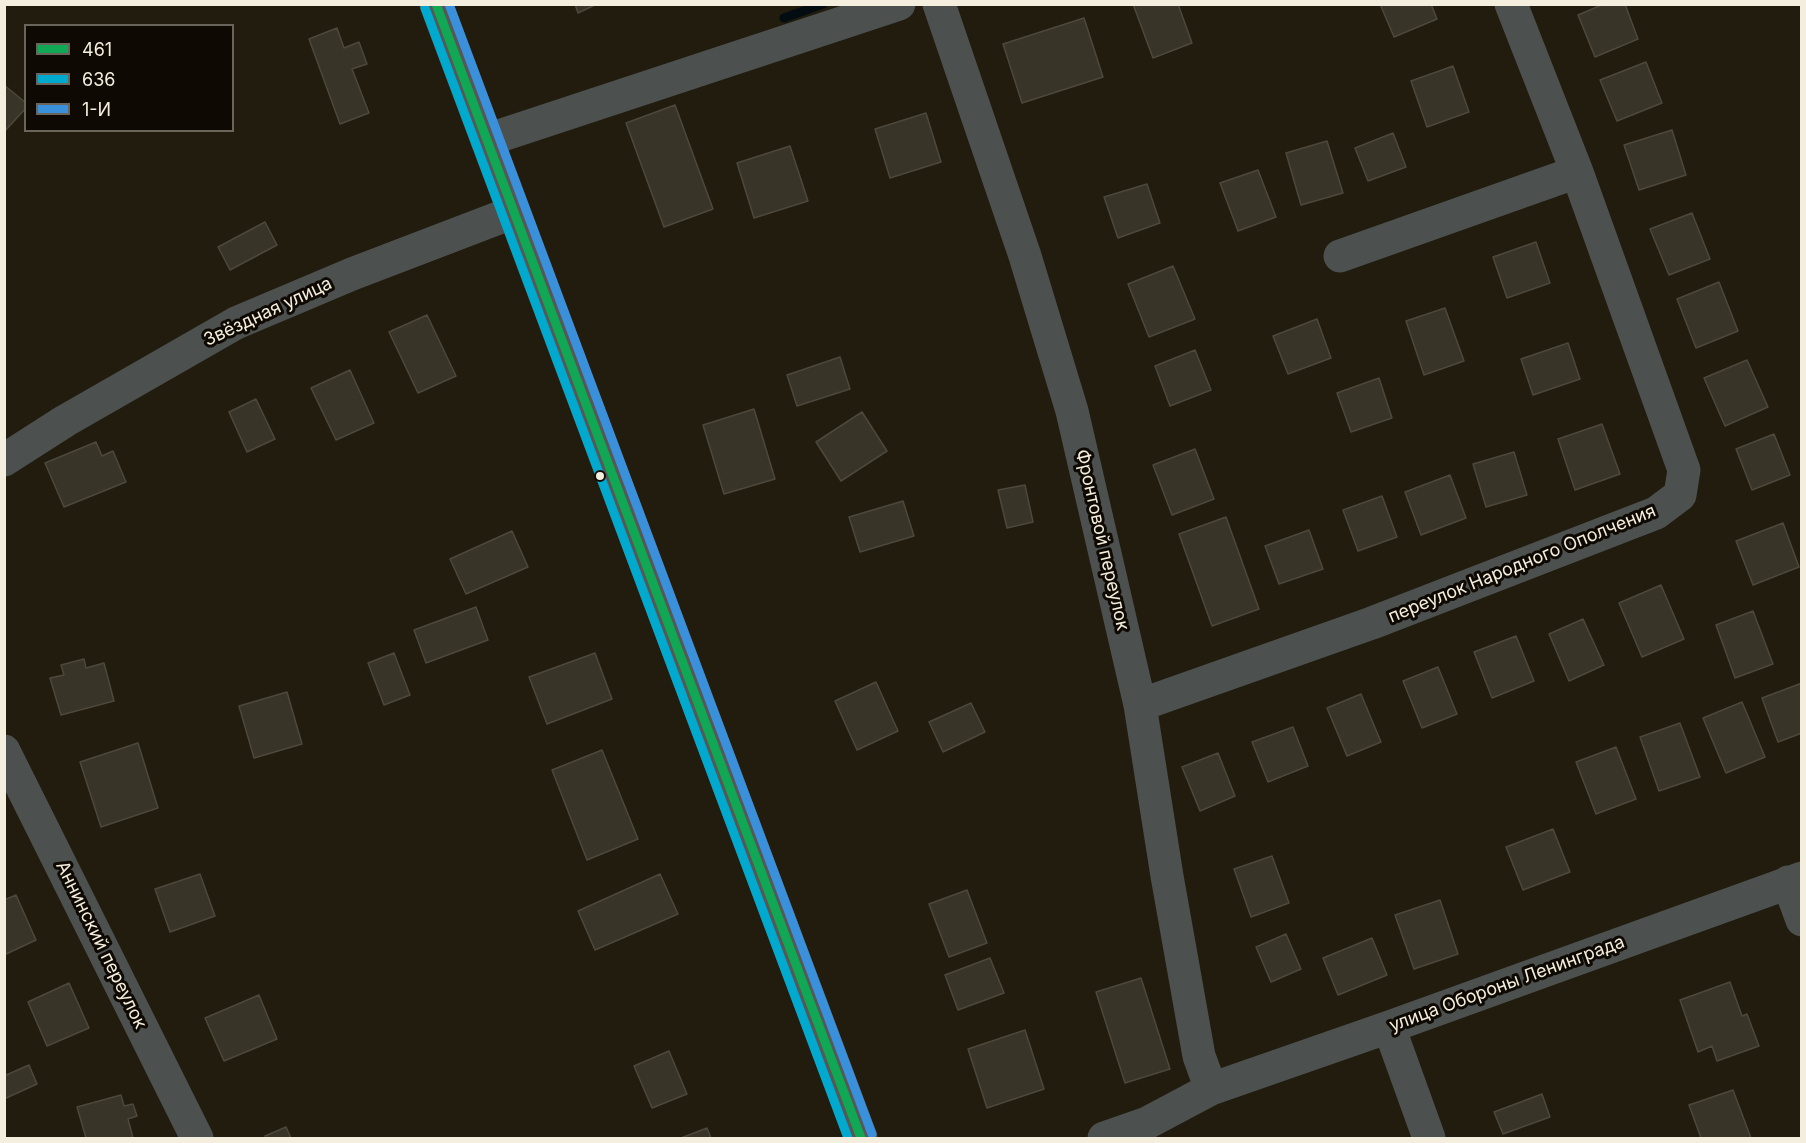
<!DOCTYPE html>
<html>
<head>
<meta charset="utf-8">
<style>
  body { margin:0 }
  #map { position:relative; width:1806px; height:1143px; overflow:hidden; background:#211c0d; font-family:Inter,sans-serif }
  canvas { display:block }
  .frame { position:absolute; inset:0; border:6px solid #f4eede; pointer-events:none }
  .legend { position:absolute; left:24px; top:24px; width:210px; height:108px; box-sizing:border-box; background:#0e0902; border:2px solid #6a655a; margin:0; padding:8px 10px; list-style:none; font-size:18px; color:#f4eede }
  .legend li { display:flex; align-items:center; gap:12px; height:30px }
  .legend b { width:30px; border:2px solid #6a655a }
</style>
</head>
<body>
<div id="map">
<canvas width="1806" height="1143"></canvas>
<div class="frame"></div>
<ul class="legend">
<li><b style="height:8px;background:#10a855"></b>461</li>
<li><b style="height:8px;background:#00a9ce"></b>636</li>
<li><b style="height:8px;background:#3a90db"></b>1-И</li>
</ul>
</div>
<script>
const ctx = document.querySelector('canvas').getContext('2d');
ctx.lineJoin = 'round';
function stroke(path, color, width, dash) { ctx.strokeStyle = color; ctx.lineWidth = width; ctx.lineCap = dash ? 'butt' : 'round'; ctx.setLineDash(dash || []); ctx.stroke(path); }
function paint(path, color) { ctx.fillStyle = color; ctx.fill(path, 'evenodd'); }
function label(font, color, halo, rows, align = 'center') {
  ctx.font = font + ' Inter,sans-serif'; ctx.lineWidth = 6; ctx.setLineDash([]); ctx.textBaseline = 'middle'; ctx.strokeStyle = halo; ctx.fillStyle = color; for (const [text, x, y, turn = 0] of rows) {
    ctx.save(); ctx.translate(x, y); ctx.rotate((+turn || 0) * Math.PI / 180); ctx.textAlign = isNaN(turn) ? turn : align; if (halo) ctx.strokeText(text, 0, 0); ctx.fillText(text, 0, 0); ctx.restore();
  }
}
const stream = new Path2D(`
  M784 18 823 4`);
const building = new Path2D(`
  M575 4H597L578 13Z
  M1133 4H1178L1192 43 1153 58Z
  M1380 4H1431L1437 19 1394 37Z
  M1604 4H1625L1638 39 1595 57 1578 15Z
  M1084 18 1103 77 1022 103 1003 44Z
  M337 28 344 48 359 42 367 64 352 69 369 113 340 124 309 39Z
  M1646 62 1662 103 1617 121 1600 80Z
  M1453 66 1469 112 1427 127 1411 81Z
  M4 85 26 103V108L4 132Z
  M675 105 713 209 664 227 626 123Z
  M926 113 941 162 890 178 875 129Z
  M1672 130 1686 175 1639 190 1624 145Z
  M1393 133 1406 167 1368 181 1355 148Z
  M1327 141 1343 193 1301 205 1286 153Z
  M790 146 808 201 754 218 737 163Z
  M1258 170 1276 217 1238 231 1220 183Z
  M1147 184 1160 223 1118 238 1104 197Z
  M1692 213 1710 259 1669 275 1650 229Z
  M265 222 277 245 230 270 218 247Z
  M1536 242 1550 283 1507 298 1493 257Z
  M1173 266 1195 319 1149 337 1128 284Z
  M1719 282 1738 331 1696 348 1677 299Z
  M1445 308 1464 361 1424 375 1406 321Z
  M427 315 456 376 418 393 389 332Z
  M1317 319 1331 358 1288 374 1273 336Z
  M1568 343 1580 379 1533 395 1521 359Z
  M1195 350 1211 390 1170 406 1155 366Z
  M840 357 850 389 797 406 787 375Z
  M1747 360 1768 407 1725 426 1704 378Z
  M350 370 374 423 336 440 311 388Z
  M1379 378 1392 418 1351 432 1337 393Z
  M256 399 275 439 247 452 229 412Z
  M754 409 775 479 724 494 703 425Z
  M862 412 887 451 841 481 816 442Z
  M1602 424 1620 474 1575 490 1558 439Z
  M1774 434 1790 475 1752 490 1736 449Z
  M96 442 102 456 113 451 126 482 64 507 45 463Z
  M1195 449 1214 499 1172 515 1153 465Z
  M1514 452 1527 495 1486 507 1473 464Z
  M1450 475 1466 518 1421 535 1405 492Z
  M1025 485 1033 522 1007 528 998 490Z
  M1382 496 1397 537 1358 551 1343 510Z
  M903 501 914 536 860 552 849 517Z
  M1226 517 1259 609 1212 626 1179 534Z
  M1783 523 1799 567 1753 585 1736 541Z
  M1309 530 1323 569 1279 584 1265 546Z
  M512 531 528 567 466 594 450 559Z
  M1661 585 1684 639 1642 657 1619 603Z
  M476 607 488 640 426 663 414 630Z
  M1753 611 1773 664 1735 678 1716 625Z
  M1583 619 1604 665 1569 681 1549 634Z
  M1516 636 1534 681 1492 698 1474 652Z
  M394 653 410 695 384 705 368 663Z
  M595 653 612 699 547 724 529 677Z
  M84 659 86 668 104 663 114 701 61 715 50 678 64 675 61 665Z
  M1438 667 1457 714 1422 728 1403 681Z
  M876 682 898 731 857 750 835 701Z
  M1802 683V733L1778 742 1762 698Z
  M287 692 302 744 254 758 239 706Z
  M1361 694 1381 742 1347 756 1327 708Z
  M1742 702 1765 757 1726 773 1703 718Z
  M971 703 985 732 943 752 929 722Z
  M1680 723 1700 777 1659 791 1640 737Z
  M1293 727 1308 766 1268 782 1252 742Z
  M138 743 158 808 101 827 80 762Z
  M1616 747 1636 799 1596 814 1576 762Z
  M602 750 638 839 587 860 552 770Z
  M1218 753 1235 796 1200 811 1182 767Z
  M1553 829 1570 872 1523 890 1506 847Z
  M1272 856 1289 903 1251 917 1234 869Z
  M200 874 215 916 170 932 155 889Z
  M660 874 678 914 595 950 578 911Z
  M967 890 987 943 949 957 929 904Z
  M16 895 36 940 4 955V900Z
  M1440 900 1458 954 1414 969 1395 915Z
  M1286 934 1301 969 1271 982 1256 947Z
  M1372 938 1387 975 1338 995 1323 958Z
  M990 958 1004 993 958 1010 945 975Z
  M1141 978 1170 1069 1125 1083 1096 992Z
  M1730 982 1742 1016 1747 1014 1759 1046 1717 1061 1712 1046 1698 1052 1680 1000Z
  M69 983 89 1028 47 1046 28 1002Z
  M259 995 277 1039 224 1061 205 1018Z
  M1025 1030 1044 1089 987 1108 968 1049Z
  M669 1051 687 1094 652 1108 634 1066Z
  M29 1065 37 1084 4 1099V1076Z
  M1733 1090 1751 1138H1701L1689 1105Z
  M1542 1094 1550 1117 1503 1134 1494 1112Z
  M121 1095 124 1106 133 1104 137 1116 128 1119 133 1138H86L77 1107Z
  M286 1127 291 1138H266L265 1136Z
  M707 1128 711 1138H681Z`);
const minor = new Path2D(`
  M939 4 1025 256 1072 411 1140 705 1167 876 1199 1056 1211 1089
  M487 140 899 4
  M1340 256 1577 172
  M4 460 65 421 236 323 352 274 514 212
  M1140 705 1372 623 1656 513 1680 495 1684 470 1577 172 1511 4
  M4 751 197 1138
  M1788 882 1802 920
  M1389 1027 1429 1138
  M1104 1138 1147 1123 1211 1089 1389 1027 1802 878`);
const major = new Path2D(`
  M436 4 861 1138`);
const bus1 = new Path2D(`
  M436 4 861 1138`);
const bus2 = new Path2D(`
  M425 8 848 1138`);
const bus3 = new Path2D(`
  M449 4 872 1134`);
const markers = [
  [600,476,5,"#f4eede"]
];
const streetNames = [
  ["Звёздная улица",268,312,-25],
  ["Фронтовой переулок",1102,540,77],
  ["переулок Народного Ополчения",1522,564,-22],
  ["Аннинский переулок",101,945,64],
  ["улица Обороны Ленинграда",1507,984,-20]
];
stroke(stream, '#030d11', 9);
paint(building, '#383428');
stroke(building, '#4d483c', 1.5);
stroke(minor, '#4c504f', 33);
stroke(major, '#555856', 33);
stroke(bus1, '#10a855', 9);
stroke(bus2, '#00a9ce', 9);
stroke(bus3, '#3a90db', 9);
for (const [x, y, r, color] of markers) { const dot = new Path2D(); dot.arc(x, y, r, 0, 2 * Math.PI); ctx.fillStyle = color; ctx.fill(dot); stroke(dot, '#0e0902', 2); }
label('18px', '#f4eede', '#0e0902', streetNames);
</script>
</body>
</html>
